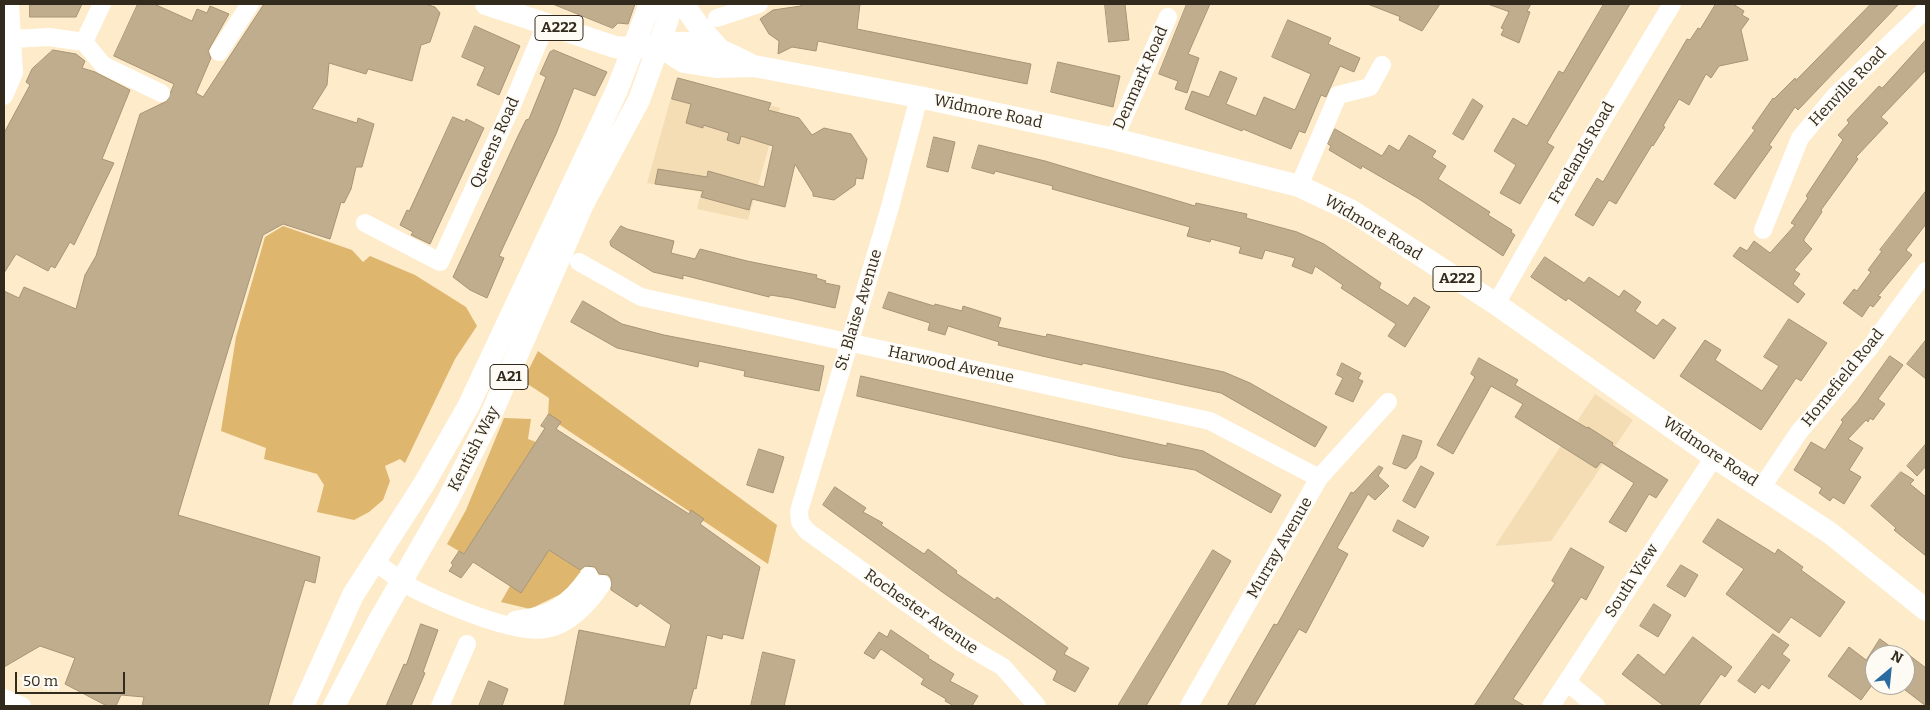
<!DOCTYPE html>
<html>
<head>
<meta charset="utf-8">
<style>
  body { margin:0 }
  #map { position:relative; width:1930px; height:710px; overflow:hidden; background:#feebca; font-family:Bitter,serif }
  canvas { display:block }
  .frame { position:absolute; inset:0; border:5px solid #312a1d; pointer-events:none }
  .north { position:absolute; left:1865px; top:645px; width:50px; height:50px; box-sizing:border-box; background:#fefaf4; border:1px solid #aca79e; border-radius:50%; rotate:28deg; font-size:14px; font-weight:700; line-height:20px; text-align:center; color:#312a1d }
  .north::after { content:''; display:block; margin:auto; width:18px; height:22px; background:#2a6ba1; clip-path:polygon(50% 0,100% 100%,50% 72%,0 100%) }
  .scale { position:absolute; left:15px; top:672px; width:110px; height:22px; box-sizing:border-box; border:2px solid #312a1d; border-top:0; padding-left:6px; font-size:15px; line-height:18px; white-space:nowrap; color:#312a1d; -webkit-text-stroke:4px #fefaf4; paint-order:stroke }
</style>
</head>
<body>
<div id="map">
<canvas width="1930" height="710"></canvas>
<div class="frame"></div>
<div class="north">N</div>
<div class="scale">50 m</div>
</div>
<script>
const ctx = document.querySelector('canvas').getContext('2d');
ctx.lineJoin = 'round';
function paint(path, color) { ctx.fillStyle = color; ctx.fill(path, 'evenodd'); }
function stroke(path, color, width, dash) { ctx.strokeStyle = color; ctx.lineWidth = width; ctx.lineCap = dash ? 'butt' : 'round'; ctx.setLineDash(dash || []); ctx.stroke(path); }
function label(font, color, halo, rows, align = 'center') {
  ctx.font = font + ' Bitter,serif'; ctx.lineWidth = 4; ctx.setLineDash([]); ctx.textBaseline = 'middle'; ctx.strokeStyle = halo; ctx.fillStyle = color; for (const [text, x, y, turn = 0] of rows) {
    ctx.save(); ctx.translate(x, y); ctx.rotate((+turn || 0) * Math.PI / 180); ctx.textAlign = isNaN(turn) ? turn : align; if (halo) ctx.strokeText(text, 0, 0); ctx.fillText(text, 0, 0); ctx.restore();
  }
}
const built = new Path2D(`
  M676 80 780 108 748 220 697 209 701 192 647 183Z
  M1595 394 1633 420 1551 541 1495 546Z`);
const green = new Path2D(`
  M283 226 352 250 363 262 370 256 415 275 466 307 477 326 455 359 405 463 400 459 385 466 390 481 383 500 369 512 354 520 317 512 324 485 317 474 264 459 266 448 221 431 236 337 265 237Z
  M538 351 777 525 768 564 548 417 549 398 523 381Z
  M504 418 531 419 528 439 536 442 464 554 447 544 466 510Z
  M549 550 581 571 565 592 530 609 501 602 510 586 521 593Z`);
const building = new Path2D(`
  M30 4H82L76 17H30Z
  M138 4H154L192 21 197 9 207 13 210 6 229 14 208 51 211 58 196 93 203 97 264 4H425L435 7 440 13 430 42 421 45 412 81 368 69 366 74 329 63 327 85 312 109 357 123 358 118 374 124 362 167H356L351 189 344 203 341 202 330 239 283 224 263 235 178 515 320 557 315 583 305 580 268 706H142L144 697 121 695 116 706H107L65 684 75 658 40 646 4 667V291L19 298 24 287 76 309 85 275 96 256 140 114 167 101 174 84 114 56Z
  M553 4H635L628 24 618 23 613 28Z
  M800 4H860L857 29 1031 64 1027 84 818 41 816 51 792 47 778 54 779 41 769 34 760 19 773 10 801 6Z
  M1105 4H1125L1129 40 1109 42Z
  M1187 4H1210L1188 54 1199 58 1187 93 1175 89 1178 81 1159 74Z
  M1368 4H1440L1422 31 1399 20 1400 17Z
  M1488 4H1531L1527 11 1530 12 1519 43 1501 35 1504 29 1501 28 1509 12Z
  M1604 4H1630L1547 143 1554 147 1520 204 1500 193 1516 165 1494 151 1513 118 1527 126 1559 71 1563 73Z
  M1716 4H1733L1744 11 1742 15 1749 19 1741 30 1748 60 1719 66 1711 78 1706 74 1689 105 1679 99 1663 126 1665 127 1653 146 1652 145 1616 204 1609 200 1593 226 1575 215 1597 178 1603 182 1687 39 1690 40 1698 28 1700 29Z
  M1871 4H1899L1798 110 1795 107 1769 145 1772 147 1735 199 1714 184 1755 130 1752 128 1773 98 1774 99 1795 78 1796 80Z
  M1288 20 1331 38 1328 44 1360 58 1354 72 1340 66 1326 97 1321 95 1305 133 1299 131 1291 149 1243 129 1242 131 1185 109 1192 91 1209 97 1220 71 1237 78 1226 104 1256 116 1264 97 1295 110 1311 74 1272 57Z
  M475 26 520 46 499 95 477 85 485 67 462 57Z
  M1926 40V70L1881 117 1888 123 1856 157 1858 159 1821 210 1822 212 1804 239V241L1812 249 1794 270 1800 274 1793 284 1805 294 1798 303 1733 256 1740 247 1747 251 1754 241 1770 253 1795 225 1791 223 1808 198 1806 196 1843 140 1838 135 1849 123 1847 120 1879 86 1882 88Z
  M53 50 76 54 85 61 82 68 95 72 130 90 102 159 114 163 74 245 70 242 55 268 51 266 48 271 16 254 4 273V133L30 85 26 82 32 69Z
  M554 50 607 72 595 96 574 88 556 134 499 256 504 258 487 298 470 290 453 277 518 136 526 120 529 119 546 77 540 74 550 52Z
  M1058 62 1120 76 1113 107 1051 92Z
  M678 78 771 103 768 110 799 118 812 135 824 128 851 134 867 159 863 179 856 178 855 185 834 200 813 196V193L795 164 785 207 752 199 749 210 701 197 703 191 655 184 658 169 707 177 708 171 764 187 773 146 741 136 739 144 727 140 729 133 703 125V128L686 123 691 104 672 99Z
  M1473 99 1483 106 1463 140 1453 134Z
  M453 117 465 122 466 119 484 128 430 244 411 235 413 232 400 225 407 210 409 211Z
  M1335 129 1382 156 1389 145 1399 151 1409 135 1436 151 1432 157 1446 166 1438 179 1490 212 1488 215 1512 230 1511 232 1515 235 1503 256 1419 199 1362 166 1361 169 1329 150 1331 146 1328 144Z
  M934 137 955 142 948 172 927 167Z
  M979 145 1045 161 1195 206 1196 203 1247 214 1246 218 1297 232 1324 244 1381 283 1379 288 1408 306 1414 297 1430 307 1405 347 1388 336 1396 324 1341 288 1343 285 1315 266 1312 274 1292 266 1295 258 1265 250 1262 259 1239 253 1241 247 1211 239 1210 242 1187 236 1190 227 1052 189 1053 186 995 171 994 174 972 168Z
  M1926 191V224L1906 250 1912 255 1878 296 1881 297 1873 307 1870 305 1862 317 1843 303 1854 289 1857 291 1871 272 1868 270 1882 251 1880 250Z
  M621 226 627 229 674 241 671 253 695 259 700 249 747 261 817 275 816 278 826 281 825 283 840 286 835 308 790 298 770 295 769 297 683 275V279L653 272 611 246 610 242Z
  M1545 257 1584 283 1589 277 1619 297 1624 290 1641 302 1635 311 1657 326 1663 319 1676 328 1654 359 1568 298 1566 301 1531 277Z
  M889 292 934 306 935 304 962 311 963 306 1001 318 998 327 1046 337 1047 334 1224 372 1250 383 1327 427 1315 447 1221 393 1083 363 1082 365 1042 356 998 345 999 342 948 326 945 335 928 330 930 323 883 308Z
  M583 301 622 324 664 335 824 366 819 391 744 376 745 371 699 361 698 367 617 348 571 322Z
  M1789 319 1827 343 1801 381 1796 378 1761 430 1680 376 1705 340 1721 350 1715 360 1762 391 1779 366 1764 357Z
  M1926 340V379L1907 364Z
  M1890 356 1903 365 1878 399 1885 404 1873 420 1870 418 1868 422 1866 420 1848 439 1863 448 1849 470 1861 477 1844 504 1833 497 1830 501 1819 493 1822 488 1794 470 1811 442 1825 450 1843 422 1841 420 1857 402Z
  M1479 358 1518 380 1515 385 1587 428 1588 427 1613 443 1612 445 1668 480 1656 498 1649 494 1626 532 1609 522 1634 483 1601 462 1596 468 1515 417 1523 404 1491 386 1453 454 1437 445 1475 377 1471 374Z
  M1342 363 1361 373 1358 379 1363 381 1353 402 1335 394 1343 378 1337 375Z
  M861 376 1167 446V443L1203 451 1281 495 1271 513 1195 470 1122 457 857 396Z
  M549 414 561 422 556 429 689 514 691 510 704 519 700 524 760 567 743 639 723 634 722 639 707 635 696 689 694 688 689 706H564L579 630 665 647 671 625 640 603 637 607 611 590V579L608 575 599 574 595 567 585 566 580 570 549 550 521 593 473 562 461 578 449 571 453 565 451 563 459 551 464 554 545 428 541 426Z
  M1403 435 1422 441 1416 458 1406 469 1393 464Z
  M1926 444V466L1917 476 1907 466Z
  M759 449 784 457 773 493 747 485Z
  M1379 466 1383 468 1378 476 1389 486 1375 500 1368 494 1337 548 1348 554 1306 633 1299 629 1254 706H1227L1274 624 1277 625 1351 492 1353 493Z
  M1421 466 1434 473 1415 508 1403 501Z
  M1901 472 1914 480 1910 484 1926 497V556L1894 530 1896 528 1871 506Z
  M835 487 866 508 863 512 883 523 881 525 924 554 928 549 957 571 956 573 995 600 997 597 1068 648 1064 654 1089 668 1075 692 1053 680 1057 671 945 594 823 505Z
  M1718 519 1775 554 1778 549 1803 567 1801 570 1845 602 1820 637 1791 617 1779 633 1726 594 1744 569 1703 542Z
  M1398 520 1429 537 1423 547 1393 531Z
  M1571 548 1604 567 1586 600 1581 597 1513 699 1525 706H1474L1555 583 1552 581Z
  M1213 550 1231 561 1146 706H1118Z
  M1681 565 1698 575 1685 597 1667 586Z
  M1654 604 1671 615 1658 637 1640 626Z
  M421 624 438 630 423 672 425 673 411 706H386L404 664 406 665Z
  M891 630 929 656 928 658 954 674 950 681 978 696 972 706H954L945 701 946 699 921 684 924 679 881 649 874 659 864 653 879 632 887 637Z
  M1773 634 1789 645 1782 654 1790 660 1769 689 1762 684 1755 693 1738 681Z
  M1693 637 1732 667 1725 677 1721 674 1698 706H1664L1622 674 1638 654 1664 675Z
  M1880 639 1902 655H1875V681L1861 700 1828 676 1849 647 1866 660Z
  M763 652 795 660 784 706H751Z
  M1905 652 1926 668V706L1905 690Z
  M489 681 508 689 502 706H479Z`);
const minor = new Path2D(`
  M717 18 759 4
  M12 39 49 37 84 42 102 4
  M84 42 103 65 161 93
  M219 52 250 4
  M4 96 14 73 10 4
  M919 97 890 207 799 511 800 522 807 531 962 643 1003 667 1037 706
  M1114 139 1168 17
  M1299 186 1338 95 1370 87 1382 65
  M365 223 440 262 510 110 546 24
  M1763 230 1800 138 1835 96 1926 9
  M579 262 641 297 1210 421 1319 478
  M1496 304 1583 152 1672 4
  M1762 487 1799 432 1871 346 1926 271
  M374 561C388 571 402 583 418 591 447 605 516 635 546 629 569 625 590 603 602 584
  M515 620C550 616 568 605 589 576
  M1567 682 1596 706
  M4 698 22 706
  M440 706 467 644
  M1189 706 1319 478 1388 402
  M1551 706 1714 457`);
const major = new Path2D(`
  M486 4 615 47C637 50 655 45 677 43 704 41 728 53 751 65
  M683 4 698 25 719 49
  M659 46 684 62 716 67 754 66 919 97 1114 139 1299 186 1352 211 1496 304 1714 457 1830 533 1926 610
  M303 706 353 595 424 484 468 407 617 90 650 4
  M334 706 377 624 447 502 490 417 583 204 639 100 668 19 670 4`);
const shields = [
  [559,28,48],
  [1457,279,48],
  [509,377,38]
];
const shieldNames = [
  ["A222",559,28],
  ["A222",1457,279],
  ["A21",509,377]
];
const streetNames = [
  ["Denmark Road",1141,78,-66],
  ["Henville Road",1848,87,-46],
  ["Widmore Road",988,112,12],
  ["Queens Road",495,143,-66],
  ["Freelands Road",1582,153,-60],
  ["Widmore Road",1373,228,31],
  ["St. Blaise Avenue",859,310,-73],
  ["Harwood Avenue",951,365,12],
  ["Homefield Road",1843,378,-51],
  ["Kentish Way",474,449,-63],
  ["Widmore Road",1710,452,34],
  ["Murray Avenue",1280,548,-60],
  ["South View",1632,581,-57],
  ["Rochester Avenue",921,612,35]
];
paint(built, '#f4ddb5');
paint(green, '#deb66e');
paint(building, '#c0ad8e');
stroke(building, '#a69475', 1);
stroke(minor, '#fff', 18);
stroke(major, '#fff', 22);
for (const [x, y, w] of shields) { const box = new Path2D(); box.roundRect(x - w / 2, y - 12.5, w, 25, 4); ctx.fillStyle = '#fefaf4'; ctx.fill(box); stroke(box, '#312a1d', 1); }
label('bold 15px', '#312a1d', null, shieldNames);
label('16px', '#312a1d', '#fefaf4', streetNames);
</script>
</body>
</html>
